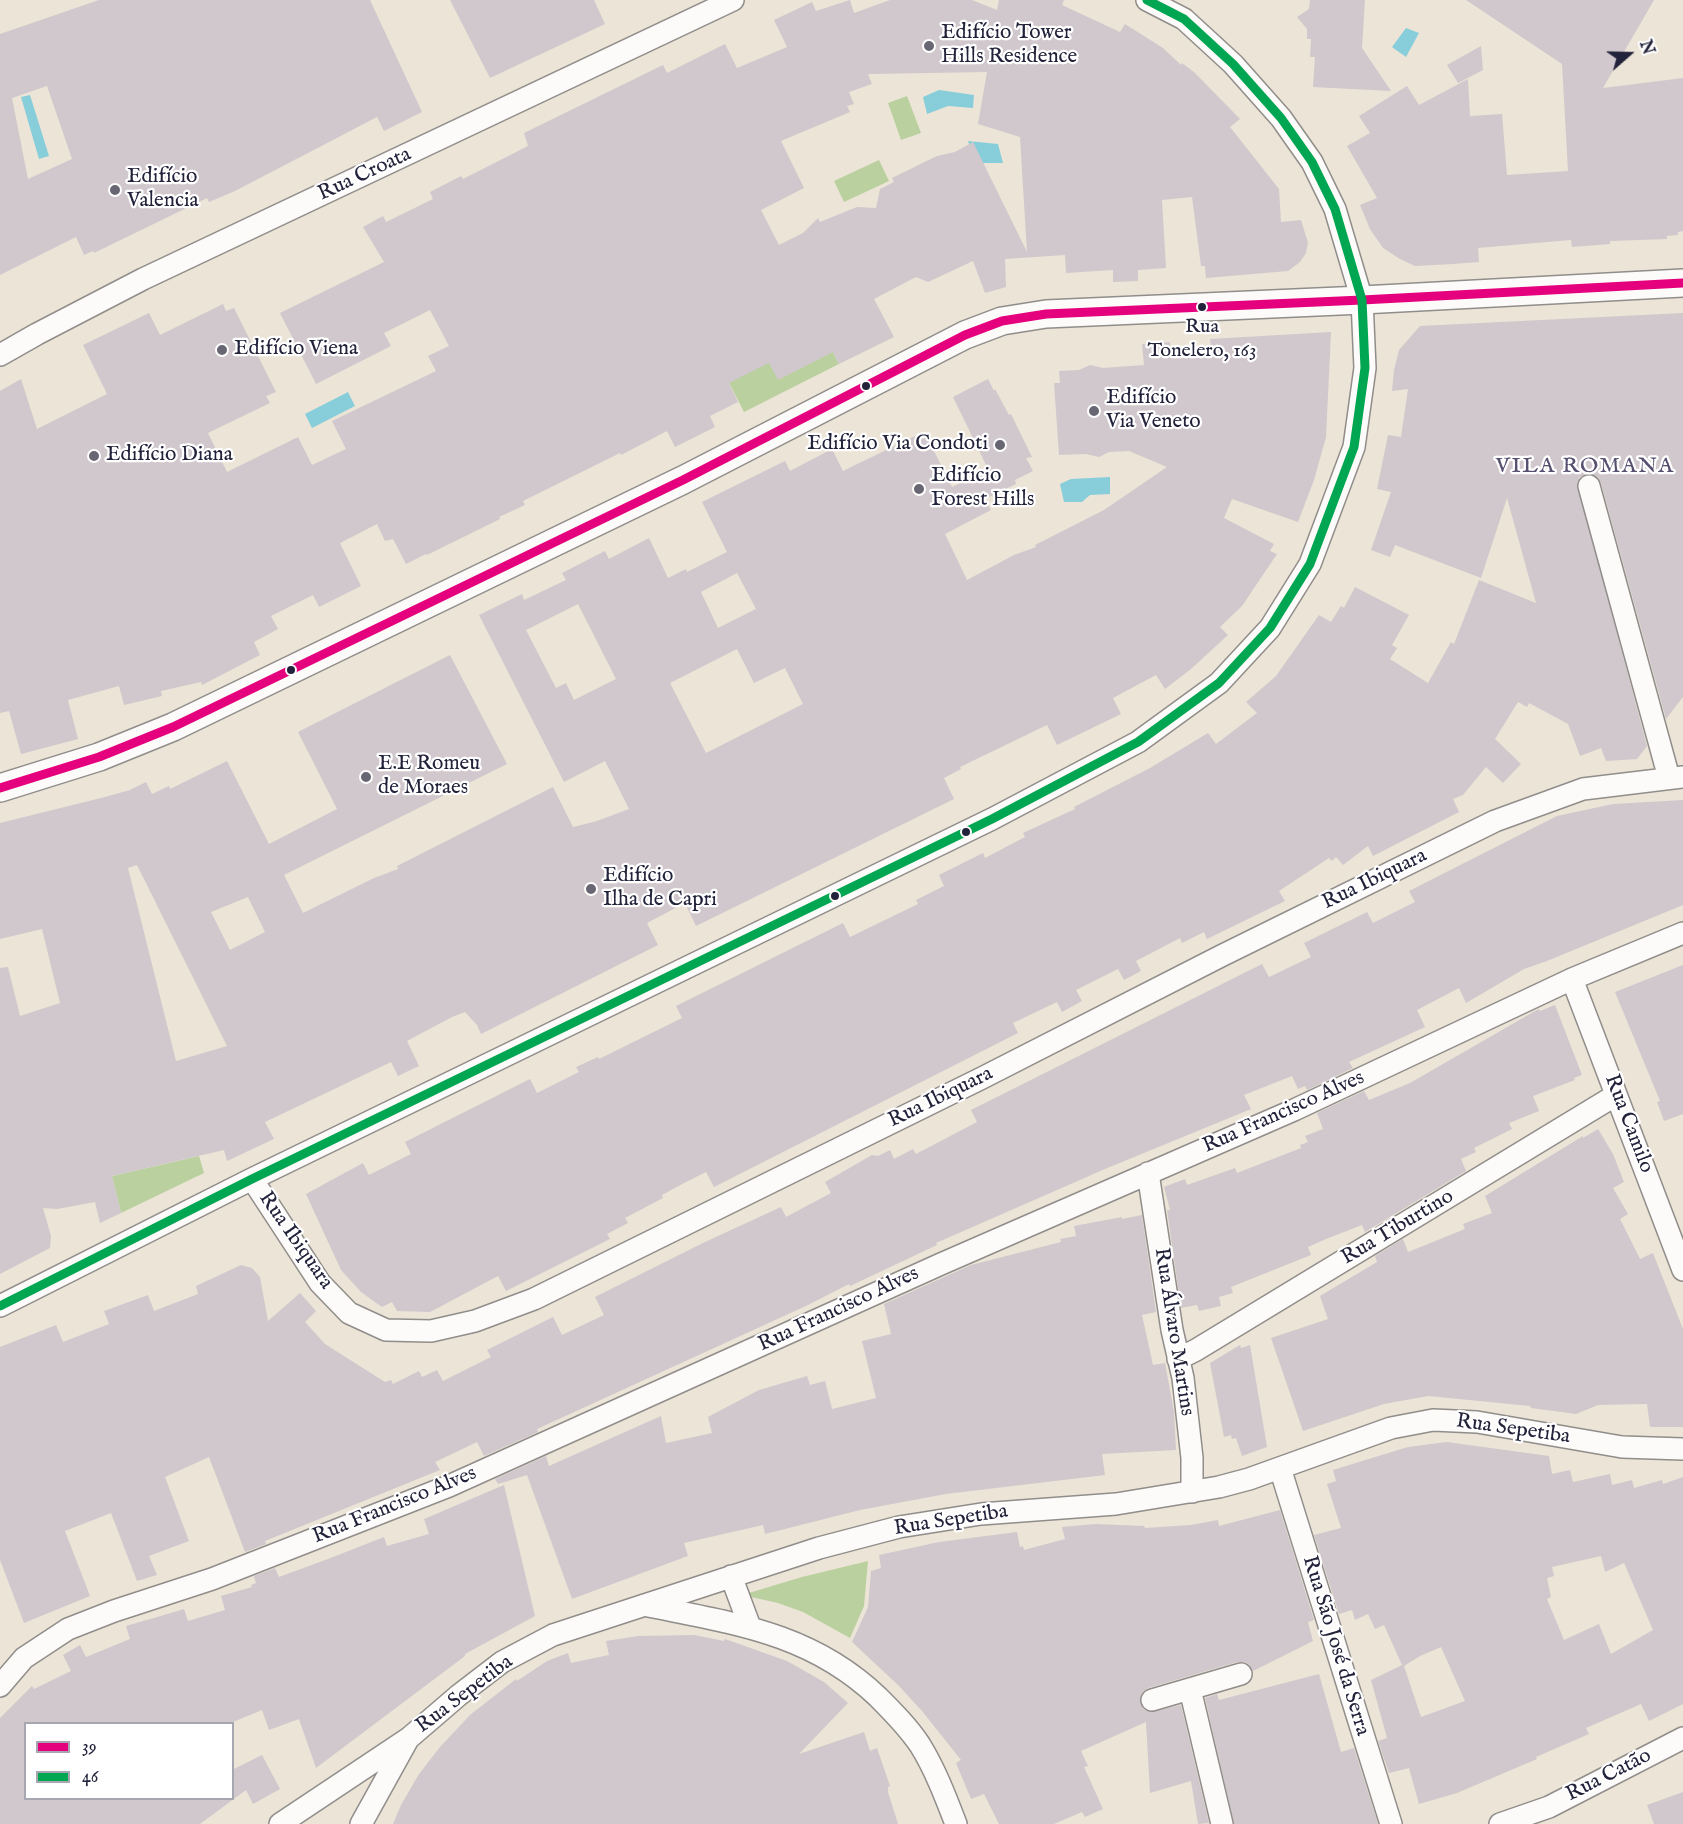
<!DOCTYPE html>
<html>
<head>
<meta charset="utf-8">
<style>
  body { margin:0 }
  #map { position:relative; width:1683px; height:1824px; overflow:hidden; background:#ebe4d7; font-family:"IM FELL English",serif }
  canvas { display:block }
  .legend { position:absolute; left:24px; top:1722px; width:210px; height:78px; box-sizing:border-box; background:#fff; border:2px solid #a7a7b1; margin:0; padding:8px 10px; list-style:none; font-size:18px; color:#22223b }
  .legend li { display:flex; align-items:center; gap:12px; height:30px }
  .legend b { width:30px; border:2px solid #a7a7b1 }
  .north { position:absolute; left:1599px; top:24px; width:60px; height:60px; -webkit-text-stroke:4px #fff; paint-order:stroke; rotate:70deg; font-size:16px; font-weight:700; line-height:24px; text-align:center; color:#22223b }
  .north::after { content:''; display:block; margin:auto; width:21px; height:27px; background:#22223b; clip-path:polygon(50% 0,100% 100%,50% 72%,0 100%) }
</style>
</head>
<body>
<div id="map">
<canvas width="1683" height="1824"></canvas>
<ul class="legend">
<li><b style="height:8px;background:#e5007d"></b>39</li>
<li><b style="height:8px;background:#00a651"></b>46</li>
</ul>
<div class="north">N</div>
</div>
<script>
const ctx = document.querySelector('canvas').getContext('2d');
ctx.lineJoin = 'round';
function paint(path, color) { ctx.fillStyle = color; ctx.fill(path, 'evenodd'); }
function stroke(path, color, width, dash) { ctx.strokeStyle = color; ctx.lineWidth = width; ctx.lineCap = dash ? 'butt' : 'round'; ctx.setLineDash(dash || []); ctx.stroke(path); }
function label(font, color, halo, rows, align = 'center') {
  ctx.font = font + ' "IM FELL English",serif'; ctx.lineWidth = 4.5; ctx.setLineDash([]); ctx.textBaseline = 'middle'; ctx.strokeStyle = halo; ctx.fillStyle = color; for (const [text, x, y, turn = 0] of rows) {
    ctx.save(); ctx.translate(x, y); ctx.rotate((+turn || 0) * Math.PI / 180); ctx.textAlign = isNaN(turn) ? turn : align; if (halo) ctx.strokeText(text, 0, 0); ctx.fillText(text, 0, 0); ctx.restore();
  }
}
const green = new Path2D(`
  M907 96 921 133 901 140 888 103Z
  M879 160 889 181 844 202 834 181Z
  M822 330 839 364 744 412 723 371Z
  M199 1156 204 1173 121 1213 112 1176Z
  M868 1561 864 1606 850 1638 803 1612 778 1603 742 1595 802 1577Z`);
const water = new Path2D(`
  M1406 28 1419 33 1406 57 1392 47Z
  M939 90 974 95 973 108 948 106 927 114 923 97Z
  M30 95 49 156 39 159 21 97Z
  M968 141 998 144 1003 163H976Z
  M348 392 355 406 312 428 305 414Z
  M1110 477V494L1090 495 1082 502H1064L1060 484 1071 479Z`);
const building = new Path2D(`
  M99 0H370L422 112 384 131 377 117 235 191 209 202 207 198 94 253 93 251 84 255 76 237 0 275V34ZM47 86 72 159 28 179 12 98Z
  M450 0H594L605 24 490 78Z
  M850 0 854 13 890 0H972L997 10 999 0H1064L1062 5 1120 32 1125 24 1163 48 1181 65 1182 63 1194 72 1240 119 1230 127 1279 189 1281 222 1301 220 1308 243 1306 253 1300 262 1288 271 1206 278 1205 266H1201L1192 197 1162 200 1166 268 1138 270V281L1113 282V270L1066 273 1065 255 1005 259 1006 287 985 293 973 261 928 282 916 277 874 299 894 337 839 364 833 352 778 380 769 363 729 383 738 402 710 416 715 427 675 447 667 431 621 455 620 453 523 501 525 505 499 517 500 519 427 555 426 554 406 564 393 539 385 541 377 524 340 543 361 586 319 607 313 595 271 616 278 629 254 642 260 655 202 685 201 682 161 691 162 696 124 705 119 686 68 700 78 739 21 754 9 711 0 713V391L21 379 37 429 107 394 83 345 149 313 160 335 223 304 226 311 234 308 276 392 266 396 270 403 208 433 227 472 298 437 312 465 346 449 332 421 436 371 428 356 449 346 430 310 384 333 391 346 316 384 280 313 384 262 363 227 383 216 386 222 433 199 430 192 461 176 463 179 528 146 524 133 663 65 667 73 725 44 737 68 787 47 774 20 812 2 816 11ZM987 72 978 124 1020 137 1027 252 973 142 955 152 937 156 892 178 894 182 880 189 876 208 857 207 820 222 818 218 803 233 779 245 761 210 804 188 781 141 850 112 847 106 854 104 849 92 872 84 868 74Z
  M1310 0H1365L1362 48 1391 91 1313 87 1315 57H1310L1311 39H1307V29L1297 17 1309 9Z
  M1466 0H1654L1603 88 1683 78V231L1678 232V235L1667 236V239L1610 241V244L1572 247 1571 240 1478 248 1479 262 1453 264 1415 266 1400 259 1383 248 1370 229 1360 205 1377 198 1347 146 1370 133 1359 116 1407 86 1419 105 1468 79 1470 116 1502 114 1507 175 1568 171 1562 64Z
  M1481 46 1483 70 1458 83 1447 65Z
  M1683 313V697L1666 719 1601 483 1598 477 1586 474 1580 477 1577 483 1647 746 1637 759 1606 761 1601 748 1580 756 1568 724 1529 703 1527 707 1518 702 1495 739 1521 764 1503 783 1486 767 1463 795 1453 799 1459 812 1373 856 1368 846 1343 865 1336 857 1332 861 1329 858 1279 891 1285 901 1207 939 1204 932 1182 943 1180 938 1136 961 1141 971 1124 980 1118 969 1076 990 1082 1001 1062 1012 1057 1002 1013 1023 1018 1033 714 1187 706 1172 686 1182 662 1195 663 1198 625 1218 628 1223 607 1234 610 1239 506 1291 498 1276 430 1312 397 1311 392 1302 382 1307 361 1292 341 1270 306 1194 363 1163 369 1175 411 1154 405 1142 530 1079 537 1093 579 1072 576 1067 598 1057 599 1059 682 1018 676 1006 843 923 850 937 918 904 916 900 944 886 939 875 983 853 985 858 1025 837 1023 833 1075 809 1074 807 1150 768 1208 733 1216 744 1257 713 1246 702 1276 676 1319 615 1331 622 1341 606 1344 608 1355 587 1409 615 1392 645 1397 648 1390 659 1428 683 1451 642 1454 644 1479 580 1536 603 1507 498 1481 578 1395 545 1390 557 1371 550 1391 492 1377 489 1388 435 1401 437 1408 389 1392 391 1394 370 1399 350 1420 326Z
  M1331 332 1326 437 1314 480 1298 522 1232 499 1224 518 1274 544 1270 551 1277 554 1242 606 1220 627 1228 635 1191 669 1165 689 1156 675 1113 698 1121 714 1057 745 1047 725 960 767 961 769 944 778 954 799 696 926 685 903 647 923 658 945 481 1034 477 1025 465 1012 452 1017 407 1041 419 1066 398 1076 391 1062 265 1122 274 1139 227 1161 224 1150 112 1176 121 1213 100 1223 95 1202 57 1209 43 1208 51 1236 50 1248 0 1274V968L8 967 20 1016 60 1003 42 929 0 939V823L105 797 130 790 146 782 152 794 169 786 170 789 227 761 269 844 337 809 298 732 450 655 507 764 284 875 303 913 374 878 398 869 397 866 553 787 573 827 597 821 629 809 605 761 564 782 479 615 522 594 524 600 566 580 562 573 605 551 609 559 649 538 668 578 686 569 687 572 727 552 702 502 785 461 790 471 832 449 843 471 919 434 922 439 927 437 952 487 988 469 953 397 988 379 994 391 995 389 1009 415 1011 414 1032 457 1026 458 1033 471 1015 480 1016 484 985 499 991 510 945 534 967 580 1014 555 1036 547 1035 545 1104 510 1167 467 1129 451 1109 452 1099 457 1086 454 1059 455 1054 383H1060L1059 371 1079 370 1090 365 1103 368 1144 365 1142 344 1170 342 1171 358 1212 356 1210 339ZM737 573 756 609 718 628 701 592ZM578 604 616 679 574 700 566 683 556 688 526 630ZM737 649 754 683 785 668 803 704 706 753 670 683ZM137 865 227 1046 176 1061 128 868ZM248 897 265 932 230 950 211 912Z
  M1683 800V905L1547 961 1524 969 1466 1003 1459 988 1417 1010 1425 1027 1349 1062 1353 1068 1307 1090 1305 1086 1298 1089 1292 1076 1244 1095 1251 1109 1105 1169 936 1243 937 1245 850 1286 849 1284 808 1305 537 1429 538 1432 484 1456 477 1442 435 1462 440 1470 265 1541 266 1544 245 1552 209 1457 165 1477 189 1541 149 1556 157 1575 137 1581 111 1513 65 1531 90 1596 24 1623 0 1560V1347L56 1325 63 1342 109 1324 104 1311 148 1295 154 1311 198 1294 196 1286 241 1265 252 1268 260 1277 268 1321 300 1293 316 1311 305 1322 325 1344 385 1382 391 1380 393 1384 419 1371 422 1377 437 1370 443 1381 491 1357 487 1350 553 1317 562 1335 604 1315 595 1297 705 1242 781 1207 786 1217 831 1193 825 1182 872 1155 878 1156 890 1150 894 1159 913 1149 916 1154 977 1122 971 1110 1262 964 1269 977 1311 957 1304 943 1367 912 1373 923 1415 902 1409 891 1557 816 1613 804Z
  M1683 965V1114L1664 1121 1657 1102 1660 1101 1615 992Z
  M1555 1005 1582 1075 1574 1078 1575 1080 1533 1096 1539 1111 1509 1123 1512 1129 1474 1148 1476 1152 1461 1159 1466 1171 1365 1232 1362 1225 1326 1239 1308 1247 1311 1255 1231 1287 1233 1293 1219 1297 1221 1306 1199 1311 1197 1305 1181 1308 1167 1210H1170L1164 1187 1185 1179 1187 1185 1235 1168 1237 1173 1301 1148 1300 1145 1308 1142 1305 1136 1323 1129 1317 1113 1364 1091 1369 1100 1410 1083 1535 1011 1539 1009 1540 1011Z
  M1598 1129 1613 1154 1624 1182 1613 1188 1628 1214 1620 1219 1640 1259 1653 1253 1683 1329V1427H1650L1647 1404 1598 1405 1576 1414 1531 1408 1530 1406 1428 1396 1384 1404 1303 1431 1271 1338 1328 1319 1320 1296 1377 1262 1375 1256 1403 1239 1408 1252 1465 1229 1463 1224 1492 1213 1485 1196 1583 1136V1138Z
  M1142 1215 1156 1312 1142 1315 1153 1365 1165 1363 1174 1412 1176 1450 1102 1454 1105 1475 946 1494 860 1510 765 1534 763 1525 684 1543 688 1556 572 1599 527 1475 498 1484 495 1479 546 1456 549 1466 661 1416 666 1443 712 1433 708 1417 759 1390 807 1376 810 1385 825 1381 832 1409 876 1398 862 1341 891 1334 884 1304 971 1265 1061 1242 1060 1239 1076 1236 1074 1226 1122 1217V1219Z
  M1240 1345 1241 1348 1250 1345 1267 1447 1242 1456 1236 1438 1232 1439 1231 1435 1224 1437 1210 1363Z
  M1447 1442 1549 1456 1552 1474 1570 1470 1573 1482 1610 1474 1612 1485 1632 1480 1634 1488 1662 1480 1663 1484 1683 1477V1704L1649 1721 1641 1704 1586 1728 1589 1734 1536 1757 1537 1759 1457 1793 1419 1804 1409 1768 1389 1773 1378 1741 1387 1738 1371 1680 1402 1665 1384 1625 1375 1629 1368 1614 1355 1620 1352 1610 1339 1614 1314 1535 1341 1528 1327 1484 1336 1481 1333 1470 1408 1447ZM1601 1556 1605 1572 1624 1563 1653 1630 1611 1654 1599 1624 1564 1640 1547 1599 1551 1597 1547 1578 1554 1576 1552 1567ZM1441 1647 1465 1701 1421 1717 1404 1666 1420 1656Z
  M504 1485 535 1616 465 1654V1656L316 1768 299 1719 269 1730 262 1710 228 1724H26V1798H232V1770L262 1755 280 1789 253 1804 246 1790 200 1824H0V1718L32 1686 34 1689 71 1671 63 1655 80 1645 86 1657 130 1639 126 1626 154 1618 184 1609 188 1621 225 1610 221 1596 252 1587 251 1585 256 1583 254 1576 275 1568 279 1577 328 1559 384 1537 387 1546 429 1534 424 1519Z
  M1280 1510 1314 1620 1308 1622 1313 1641 1253 1671 1249 1664 1243 1662H1237L1148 1688 1142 1692 1140 1698 1143 1709 1150 1712 1181 1705 1209 1823 1198 1824 1191 1781 1150 1793 1146 1722 1081 1751 1088 1766 1084 1767 1103 1809 1085 1817 1082 1812 1054 1824H999L984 1794 971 1799 956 1763 961 1760 922 1711 898 1685 852 1642 868 1607 871 1571 881 1568 879 1555 939 1542 1017 1532 1020 1547 1023 1546 1024 1550 1065 1539 1062 1527 1095 1524 1144 1526 1145 1528 1191 1525 1218 1520 1219 1526Z
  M694 1635 724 1641 725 1639 787 1661 824 1682 848 1703 799 1754 864 1732 870 1751 877 1748 890 1786 888 1787V1792L898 1824H393L401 1805 419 1774 440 1747 470 1715 516 1679 517 1681 547 1661 568 1653 571 1663 609 1655 606 1641 638 1636Z
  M1319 1674 1341 1752 1354 1748 1378 1824H1234L1205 1698 1217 1694 1219 1700Z
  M1683 1792V1824H1654L1647 1805Z`);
const minor = new Path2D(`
  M0 355 37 334 143 279 733 0
  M1589 486 1669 778
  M1572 979 1683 1270
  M1148 1173 1172 1330 1183 1378 1192 1458V1492
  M252 1179 320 1283 349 1313 386 1330 431 1331 475 1321 534 1299 982 1078 1223 955 1495 821 1583 789 1683 777
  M0 1306 252 1179 992 819 1138 742 1219 683 1270 628 1310 564 1354 447 1365 368 1362 300 1335 209 1312 162 1281 118 1233 64 1184 19 1147 0
  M1178 1359 1196 1350 1616 1095
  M1280 1468 1391 1824
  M731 1576 750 1627
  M644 1605C731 1623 810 1632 878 1697 893 1712 908 1727 920 1745 935 1769 946 1798 956 1824
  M0 1686 24 1658 68 1629 114 1611 212 1579 449 1486 941 1264 1294 1110 1572 979 1683 933
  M1190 1689 1222 1824
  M1152 1700 1241 1674
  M280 1824 409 1738 459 1695 502 1662 553 1635 819 1548 899 1527 981 1514 1116 1504 1219 1487 1249 1479 1391 1428 1433 1420 1477 1422 1622 1447 1683 1449
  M361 1824 407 1741
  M1500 1824 1549 1807 1683 1738`);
const tertiary = new Path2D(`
  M0 788 99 757 173 727 683 480 965 335 1002 321 1046 314 1362 300 1683 283`);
const bus1 = new Path2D(`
  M0 788 99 757 173 727 683 480 965 335 1002 321 1046 314 1362 300 1683 283`);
const bus2 = new Path2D(`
  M0 1306 252 1179 992 819 1138 742 1219 683 1270 628 1310 564 1354 447 1365 368 1362 300 1335 209 1312 162 1281 118 1233 64 1184 19 1147 0`);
const markers = [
  [929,46,6,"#686672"],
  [115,190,6,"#686672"],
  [1202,307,5,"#22223b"],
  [222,350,6,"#686672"],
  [866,386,5,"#22223b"],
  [1094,411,6,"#686672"],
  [1000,445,6,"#686672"],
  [94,456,6,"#686672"],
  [919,489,6,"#686672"],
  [291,670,5,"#22223b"],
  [366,777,6,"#686672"],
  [966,832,5,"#22223b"],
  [591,889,6,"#686672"],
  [835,896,5,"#22223b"]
];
const busNames = [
  ["Rua",1202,328],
  ["Tonelero, 163",1202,352]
];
const poiNames = [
  ["Edifício Tower",941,34],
  ["Hills Residence",941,58],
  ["Edifício",127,178],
  ["Valencia",127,202],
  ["Edifício Viena",234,350],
  ["Edifício",1106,399],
  ["Via Veneto",1106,423],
  ["Edifício Via Condoti",988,445,"right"],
  ["Edifício Diana",106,456],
  ["Edifício",931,477],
  ["Forest Hills",931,501],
  ["E.E Romeu",378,765],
  ["de Moraes",378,789],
  ["Edifício",603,877],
  ["Ilha de Capri",603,901]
];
const streetNames = [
  ["Rua Croata",365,175,-25],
  ["Rua Ibiquara",1375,880,-26],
  ["Rua Ibiquara",941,1098,-26],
  ["Rua Francisco Alves",1284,1113,-24],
  ["Rua Camilo",1628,1124,69],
  ["Rua Tiburtino",1398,1228,-31],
  ["Rua Ibiquara",295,1241,55],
  ["Rua Francisco Alves",839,1310,-25],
  ["Rua Álvaro Martins",1173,1332,81],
  ["Rua Sepetiba",1513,1430,8],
  ["Rua Francisco Alves",395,1506,-22],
  ["Rua Sepetiba",951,1521,-9],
  ["Rua São José da Serra",1335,1646,73],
  ["Rua Sepetiba",465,1695,-37],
  ["Rua Catão",1609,1776,-27]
];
const neighbourhoodNames = [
  ["VILA ROMANA",1585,467]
];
paint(green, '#bad19f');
paint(water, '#88ceda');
paint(building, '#d0c8cc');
stroke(minor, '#908d8a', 24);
stroke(tertiary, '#908d8a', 30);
stroke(minor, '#fcfbf9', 21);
stroke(tertiary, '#fcfbf9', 27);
stroke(bus1, '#e5007d', 9);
stroke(bus2, '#00a651', 9);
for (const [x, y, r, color] of markers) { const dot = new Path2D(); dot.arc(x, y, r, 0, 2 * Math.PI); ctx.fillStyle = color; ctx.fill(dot); stroke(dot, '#fff', 2); }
label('20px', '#22223b', '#fff', busNames);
label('21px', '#22223b', '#fff', poiNames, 'left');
label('21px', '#22223b', '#fff', streetNames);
ctx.letterSpacing = '1.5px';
label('22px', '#564f70', '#fff', neighbourhoodNames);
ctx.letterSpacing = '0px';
</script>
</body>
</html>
